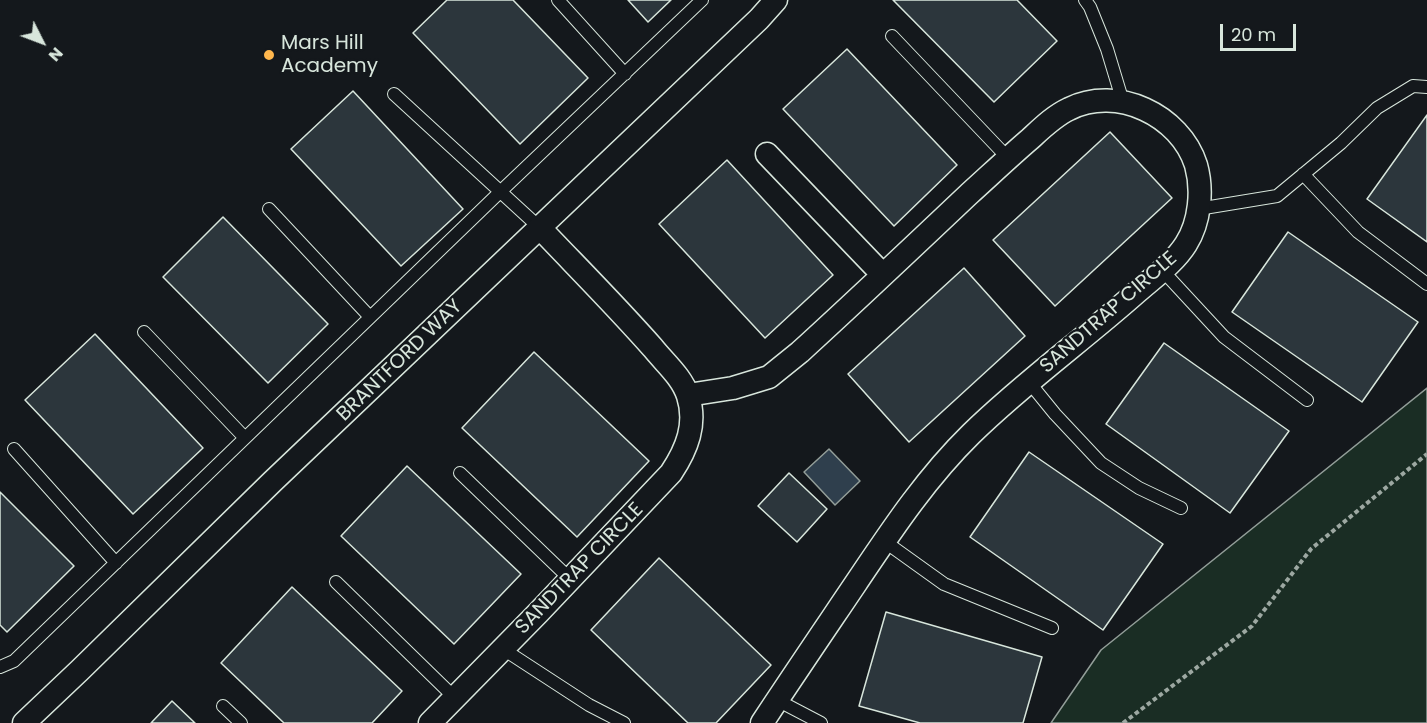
<!DOCTYPE html>
<html>
<head>
<meta charset="utf-8">
<style>
  body { margin:0 }
  #map { position:relative; width:1427px; height:723px; overflow:hidden; background:#14181c; font-family:Poppins,sans-serif }
  canvas { display:block }
  .north { position:absolute; left:12px; top:12px; width:60px; height:60px; -webkit-text-stroke:4px #14181c; paint-order:stroke; rotate:132deg; font-size:16px; font-weight:700; line-height:24px; text-align:center; color:#d8e6dc }
  .north::after { content:''; display:block; margin:auto; width:21px; height:27px; background:#d8e6dc; clip-path:polygon(50% 0,100% 100%,50% 72%,0 100%) }
  .scale { position:absolute; left:1220px; top:24px; width:76px; height:27px; box-sizing:border-box; border:3px solid #d8e6dc; border-top:0; padding-left:8px; font-size:18px; line-height:21px; white-space:nowrap; color:#d8e6dc; -webkit-text-stroke:4px #14181c; paint-order:stroke }
</style>
</head>
<body>
<div id="map">
<canvas width="1427" height="723"></canvas>
<div class="north">N</div>
<div class="scale">20 m</div>
</div>
<script>
const ctx = document.querySelector('canvas').getContext('2d');
ctx.lineJoin = 'round';
function paint(path, color) { ctx.fillStyle = color; ctx.fill(path, 'evenodd'); }
function stroke(path, color, width, dash) { ctx.strokeStyle = color; ctx.lineWidth = width; ctx.lineCap = dash ? 'butt' : 'round'; ctx.setLineDash(dash || []); ctx.stroke(path); }
function label(font, color, halo, rows, align = 'center') {
  ctx.font = font + ' Poppins,sans-serif'; ctx.lineWidth = 4.5; ctx.setLineDash([]); ctx.textBaseline = 'middle'; ctx.strokeStyle = halo; ctx.fillStyle = color; for (const [text, x, y, turn = 0] of rows) {
    ctx.save(); ctx.translate(x, y); ctx.rotate((+turn || 0) * Math.PI / 180); ctx.textAlign = isNaN(turn) ? turn : align; if (halo) ctx.strokeText(text, 0, 0); ctx.fillText(text, 0, 0); ctx.restore();
  }
}
const green = new Path2D(`
  M1427 388V723H1051L1101 650Z`);
const water = new Path2D(`
  M829 449 860 481 835 505 804 472Z`);
const building = new Path2D(`
  M447 0H513L588 78 520 144 413 33Z
  M628 0H671L648 22Z
  M893 0H1017L1057 41 994 102Z
  M847 49 957 165 894 226 783 109Z
  M353 91 463 209 401 266 291 149Z
  M1427 115V242L1367 199Z
  M1110 132 1172 198 1055 306 993 240Z
  M727 160 833 275 765 338 659 224Z
  M223 217 328 324 268 383 163 277Z
  M1288 232 1418 322 1362 402 1232 312Z
  M964 268 1025 336 909 442 848 374Z
  M95 334 203 448 133 514 25 400Z
  M1164 343 1289 431 1230 513 1106 424Z
  M534 352 649 461 577 537 462 428Z
  M1029 452 1163 544 1103 630 970 537Z
  M407 466 521 574 454 644 341 536Z
  M789 473 827 509 797 542 758 506Z
  M0 492 74 566 7 632 0 625Z
  M659 558 771 665 716 723H688L591 630Z
  M292 587 402 691 372 723H284L221 663Z
  M886 612 1042 657 1023 723H920L859 706Z
  M172 701 195 723H151Z`);
const path = new Path2D(`
  M1123 723 1252 626 1311 549 1427 454`);
const lane = new Path2D(`
  M558 0 625 74
  M1085 0 1090 7 1107 49 1123 102
  M892 36 1008 158
  M394 94 540 228
  M1303 174 1358 232 1427 284
  M269 209 370 317
  M1198 209 1277 196 1341 143 1377 108 1413 86 1427 87
  M1162 270 1224 337 1307 400
  M144 332 245 438
  M1029 382 1055 414 1101 463 1139 488 1181 508
  M14 449 116 563
  M460 473 570 579
  M884 541 944 584 1052 628
  M336 582 455 698
  M503 649 589 705 624 723
  M0 667 14 661 500 192 702 0
  M777 700 821 723
  M223 706 241 723`);
const street = new Path2D(`
  M767 154 883 275
  M688 395 733 388 769 377 800 352C857 300 913 247 969 194 989 176 1009 157 1030 139 1042 128 1054 116 1069 109 1117 85 1180 115 1196 165 1203 190 1200 222 1186 244 1174 263 1154 277 1137 292 1083 340 1023 383 971 434 926 478 891 531 856 583 825 629 793 676 762 723
  M24 723 80 670 272 482 759 19 776 0
  M430 723 538 613 671 473C687 449 697 424 688 396 682 377 665 363 653 348 617 307 578 268 540 228`);
const markers = [
  [269,55,6,"#ffb74d"]
];
const poiNames = [
  ["Mars Hill",281,44],
  ["Academy",281,67]
];
const streetNames = [
  ["SANDTRAP CIRCLE",1109,313,-41],
  ["BRANTFORD WAY",400,361,-44],
  ["SANDTRAP CIRCLE",580,569,-46]
];
paint(green, '#1a2d24');
stroke(green, '#939e99', 1.5);
paint(water, '#2f3f4d');
stroke(water, '#939e99', 1.5);
paint(building, '#2c363c');
stroke(building, '#d8e6dc', 1.5);
stroke(lane, '#d8e6dc', 14);
stroke(street, '#d8e6dc', 25);
stroke(path, '#9da8a2', 4, [4.5, 3]);
stroke(lane, '#14181c', 12);
stroke(street, '#14181c', 22);
for (const [x, y, r, color] of markers) { const dot = new Path2D(); dot.arc(x, y, r, 0, 2 * Math.PI); ctx.fillStyle = color; ctx.fill(dot); stroke(dot, '#14181c', 2); }
label('20px', '#d8e6dc', '#14181c', poiNames, 'left');
label('20px', '#d8e6dc', '#14181c', streetNames);
</script>
</body>
</html>
